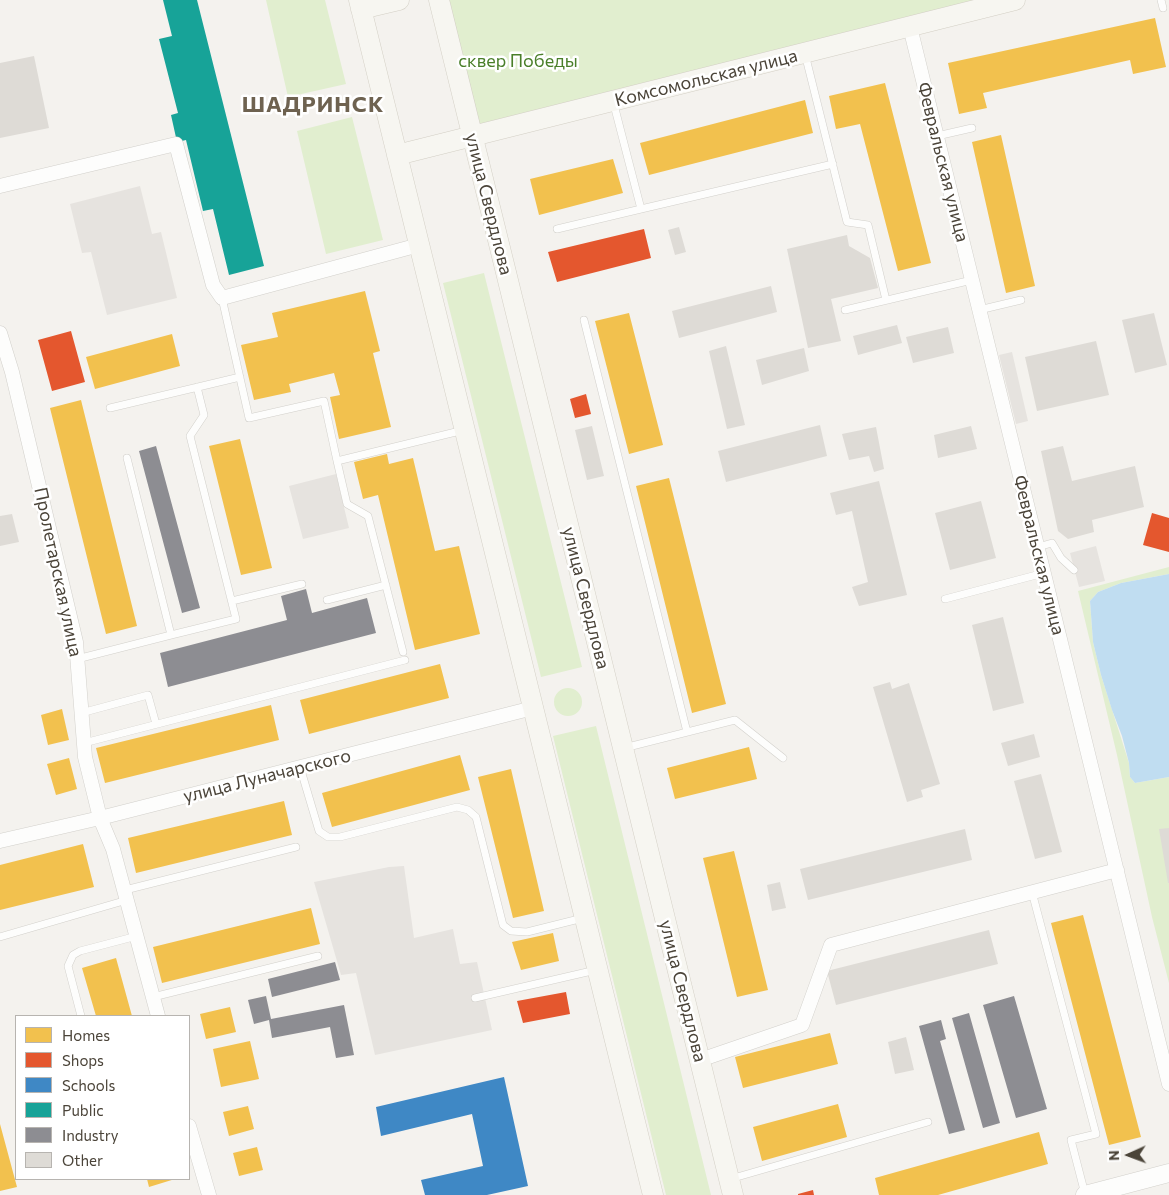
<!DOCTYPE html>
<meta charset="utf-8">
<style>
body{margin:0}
#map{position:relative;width:1169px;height:1195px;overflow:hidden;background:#f4f2ee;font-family:Commissioner,sans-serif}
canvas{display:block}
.legend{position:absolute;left:15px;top:1015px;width:175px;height:165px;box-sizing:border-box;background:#fff;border:1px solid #b7b4b0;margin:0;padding:6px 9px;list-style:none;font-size:15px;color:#4b4439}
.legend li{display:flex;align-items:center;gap:10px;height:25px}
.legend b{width:25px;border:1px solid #b7b4b0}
.north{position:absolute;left:1104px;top:1130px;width:50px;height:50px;-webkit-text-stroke:4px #fff;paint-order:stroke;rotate:268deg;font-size:14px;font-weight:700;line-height:20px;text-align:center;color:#4b4439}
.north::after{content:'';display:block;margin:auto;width:18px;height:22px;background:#4b4439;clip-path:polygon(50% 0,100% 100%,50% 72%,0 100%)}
</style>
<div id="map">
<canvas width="1169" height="1195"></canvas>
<ul class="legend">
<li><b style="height:14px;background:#f2c14e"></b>Homes</li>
<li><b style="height:14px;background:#e4572e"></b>Shops</li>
<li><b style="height:14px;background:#3f88c5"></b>Schools</li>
<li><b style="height:14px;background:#17a398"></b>Public</li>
<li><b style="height:14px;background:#8d8d92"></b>Industry</li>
<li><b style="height:14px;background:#dedbd6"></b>Other</li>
</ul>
<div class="north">N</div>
</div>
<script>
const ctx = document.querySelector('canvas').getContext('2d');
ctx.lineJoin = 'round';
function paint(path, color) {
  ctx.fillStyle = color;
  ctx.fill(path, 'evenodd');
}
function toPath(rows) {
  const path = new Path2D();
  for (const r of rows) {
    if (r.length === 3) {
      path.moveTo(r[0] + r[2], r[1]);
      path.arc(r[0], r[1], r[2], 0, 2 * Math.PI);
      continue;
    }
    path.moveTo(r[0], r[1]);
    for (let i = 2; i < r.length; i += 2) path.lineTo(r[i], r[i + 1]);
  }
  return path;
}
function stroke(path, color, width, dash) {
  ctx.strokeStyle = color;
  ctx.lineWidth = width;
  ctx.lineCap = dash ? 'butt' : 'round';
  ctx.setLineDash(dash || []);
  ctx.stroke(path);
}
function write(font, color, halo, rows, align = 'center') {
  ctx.font = font + ' Commissioner,sans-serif';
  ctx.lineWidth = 5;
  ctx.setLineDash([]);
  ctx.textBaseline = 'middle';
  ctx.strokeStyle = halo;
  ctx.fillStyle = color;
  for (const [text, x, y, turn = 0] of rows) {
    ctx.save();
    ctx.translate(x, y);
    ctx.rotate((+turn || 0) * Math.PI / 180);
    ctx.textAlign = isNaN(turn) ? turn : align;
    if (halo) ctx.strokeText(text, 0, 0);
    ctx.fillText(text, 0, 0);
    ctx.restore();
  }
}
paint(toPath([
 [266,0,325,0,346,84,288,97],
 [439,0,1015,0,473,136],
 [352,117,383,240,326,254,297,131],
 [484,273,582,667,541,677,443,283],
 [1169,567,1169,574,1121,583,1098,592,1090,601,1093,642,1101,675,1129,763,1130,777,1135,783,1169,777,1169,983,1152,917,1117,755,1078,591],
 [568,702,14],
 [596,726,711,1195,666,1195,553,736]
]), '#e1eecf');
paint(toPath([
 [140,186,152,234,161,232,177,298,107,315,91,252,82,253,70,204],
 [1012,352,1028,421,1016,424,999,355],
 [336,474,349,528,303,539,289,486],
 [1096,546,1105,581,1079,587,1070,553],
 [404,866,414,938,453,929,460,964,477,962,492,1030,375,1055,356,973,341,975,314,882,389,867]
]), '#e6e3df');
paint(toPath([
 [1169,574,1169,777,1135,783,1130,777,1129,763,1122,736,1112,710,1101,675,1093,642,1090,601,1098,592,1121,583]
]), '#c0ddf1');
paint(toPath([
 [1155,18,1166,67,1133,74,1130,60,983,93,987,108,959,114,948,63],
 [885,83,931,263,898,271,860,124,836,129,829,96],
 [805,100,813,133,649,175,640,143],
 [1001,135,1035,286,1006,293,972,142],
 [613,159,623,193,539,215,530,179],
 [365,291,380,351,373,353,391,427,339,439,330,397,340,395,334,373,289,384,291,392,254,400,241,345,278,337,272,313],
 [629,313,663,445,629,454,595,321],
 [172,334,180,366,95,389,86,357],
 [81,400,137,626,106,634,50,408],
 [240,439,272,568,241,575,209,446],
 [387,454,389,464,413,458,435,551,459,546,480,634,415,650,378,495,363,499,354,462],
 [669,478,726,704,692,713,636,486],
 [440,664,449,698,309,734,300,700],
 [271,705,279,740,105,783,96,748],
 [62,709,69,740,48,745,41,715],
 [749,747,757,779,675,799,667,768],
 [460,755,470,790,332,827,322,793],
 [69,758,77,789,56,795,47,764],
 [511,769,544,911,513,918,478,777],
 [284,801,292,835,136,873,128,838],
 [83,844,94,887,0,910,0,865],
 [734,851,768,990,737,997,703,858],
 [311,908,320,944,162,983,153,947],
 [1083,915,1141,1137,1109,1145,1051,923],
 [553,933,559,961,521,970,512,942],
 [116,958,132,1016,96,1016,82,968],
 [230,1007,236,1032,206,1039,200,1014],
 [830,1033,838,1064,743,1088,735,1057],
 [250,1041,259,1079,221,1087,213,1049],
 [838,1104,847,1137,762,1161,753,1127],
 [248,1106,254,1129,229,1136,223,1112],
 [0,1124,17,1187,0,1191],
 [1039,1132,1048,1164,938,1195,879,1195,875,1178],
 [257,1147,263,1170,239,1176,233,1153],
 [147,1179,175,1179,149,1187]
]), '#f2c14e');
paint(toPath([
 [644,229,651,258,557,282,548,252],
 [71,331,85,382,52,391,38,340],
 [586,394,591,414,575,418,570,399],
 [1152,513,1169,518,1169,552,1143,545],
 [566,992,570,1014,523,1023,517,1001],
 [813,1190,814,1195,798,1195,798,1194]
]), '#e4572e');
paint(toPath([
 [504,1077,528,1186,487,1195,425,1195,421,1180,483,1166,472,1114,381,1136,376,1107]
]), '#3f88c5');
paint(toPath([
 [163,0,197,0,264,266,229,275,213,209,203,211,186,140,177,142,171,115,178,113,159,39,172,36]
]), '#17a398');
paint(toPath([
 [156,446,200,608,182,613,139,451],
 [306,589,312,613,367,598,376,633,168,687,160,653,287,620,281,596],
 [335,962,340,980,272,997,268,979],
 [266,996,271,1019,344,1005,354,1055,336,1058,330,1027,272,1038,269,1020,254,1024,248,1000],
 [1014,996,1047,1109,1016,1118,983,1005],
 [969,1013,1000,1123,983,1128,952,1018],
 [941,1020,946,1039,940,1041,965,1130,949,1134,919,1026]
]), '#8d8d92');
paint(toPath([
 [34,56,49,128,0,138,0,63],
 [679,227,686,252,675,255,668,230],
 [847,235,849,246,870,258,878,288,831,299,841,341,808,348,787,249],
 [771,286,777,312,679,338,672,311],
 [1154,313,1167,365,1135,373,1122,320],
 [897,325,902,343,858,355,853,336],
 [948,327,954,353,913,363,906,337],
 [1096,341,1109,395,1037,411,1025,357],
 [726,346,745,425,727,429,709,351],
 [804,348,809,371,762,385,756,360],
 [820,425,827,456,726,482,718,451],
 [592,426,604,476,587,480,575,430],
 [971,426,977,449,938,458,934,435],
 [876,427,884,469,874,472,869,456,849,460,842,434],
 [1063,446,1072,481,1135,466,1144,507,1092,520,1094,532,1068,539,1058,531,1041,451],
 [879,481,907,595,859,606,852,587,868,582,852,511,836,515,830,493],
 [981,501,996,558,950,570,935,513],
 [12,514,19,542,0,546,0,516],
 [1003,617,1024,703,993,711,972,625],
 [890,682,892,689,909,683,940,784,921,790,923,797,907,802,873,687],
 [1034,734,1040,757,1008,766,1001,743],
 [1041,774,1062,852,1035,859,1014,781],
 [1169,828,1169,883,1168,883,1159,829],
 [965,829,972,860,808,900,800,869],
 [780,882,786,908,772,911,767,885],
 [989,930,998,964,836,1005,827,971],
 [906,1037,914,1070,895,1074,888,1042]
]), '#dedbd6');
const service = toPath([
 [1161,0,1163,8],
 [805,54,847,222,868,225,886,300],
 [937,136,972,128],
 [641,209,833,164],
 [557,229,641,209,613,101],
 [222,298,249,418,324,401,337,461],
 [845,310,972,280],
 [979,310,1021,300],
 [584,320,687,732],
 [110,408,240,377],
 [127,458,171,635,236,619,190,436,204,415,197,387],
 [1038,547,1052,543,1061,558,1074,570],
 [945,599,1044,573],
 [327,600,386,585],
 [232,601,302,584],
 [403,652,368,516,347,504,337,461,464,430],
 [77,659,171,635],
 [81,713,148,695,156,724],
 [84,743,405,660],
 [624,748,735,720,783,758],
 [300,767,319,831,328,837,340,837,457,807,468,810,476,817,503,925,511,931,527,932,583,918],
 [125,890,296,847],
 [1032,892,1096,1134,1071,1140,1085,1194],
 [0,937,127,900],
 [153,997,318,956],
 [475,998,596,970],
 [81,1016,68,966,73,955,80,951,137,936],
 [730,1179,928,1122]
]);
const minor = toPath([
 [910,27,1169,1084],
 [0,186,176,144,213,285,222,298,419,245],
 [0,333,12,372,76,642,85,757,100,818,113,849,158,1016],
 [0,841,100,818,533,708],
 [700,1060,802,1025,831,945,1117,870],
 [189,1126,209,1195]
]);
const tertiary = toPath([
 [1085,1195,1169,1173]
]);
const secondary = toPath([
 [359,0,653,1195],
 [439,0,733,1195],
 [361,9,399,0],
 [397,155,1015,0]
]);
stroke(service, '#d2d0cb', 8);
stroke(minor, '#d2d0cb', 15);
stroke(tertiary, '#d2d0cb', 19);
stroke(secondary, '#d3cfc5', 21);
stroke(service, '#fdfdfc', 7);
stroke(minor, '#fdfdfc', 14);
stroke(tertiary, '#fdfdfc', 18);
stroke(secondary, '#f7f6f1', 20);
write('18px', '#4a7f2a', '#fff', [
 ["сквер Победы",518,61]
]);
write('18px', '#4b4439', '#fff', [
 ["Комсомольская улица",706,78,-14],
 ["Февральская улица",943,162,76],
 ["улица Свердлова",489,204,76],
 ["Февральская улица",1039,555,76],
 ["Пролетарская улица",58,572,78],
 ["улица Свердлова",586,598,76],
 ["улица Луначарского",267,776,-14],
 ["улица Свердлова",683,991,76]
]);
ctx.letterSpacing = '1px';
write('bold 22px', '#6e6250', '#fff', [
 ["ШАДРИНСК",313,105]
]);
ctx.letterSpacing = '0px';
</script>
